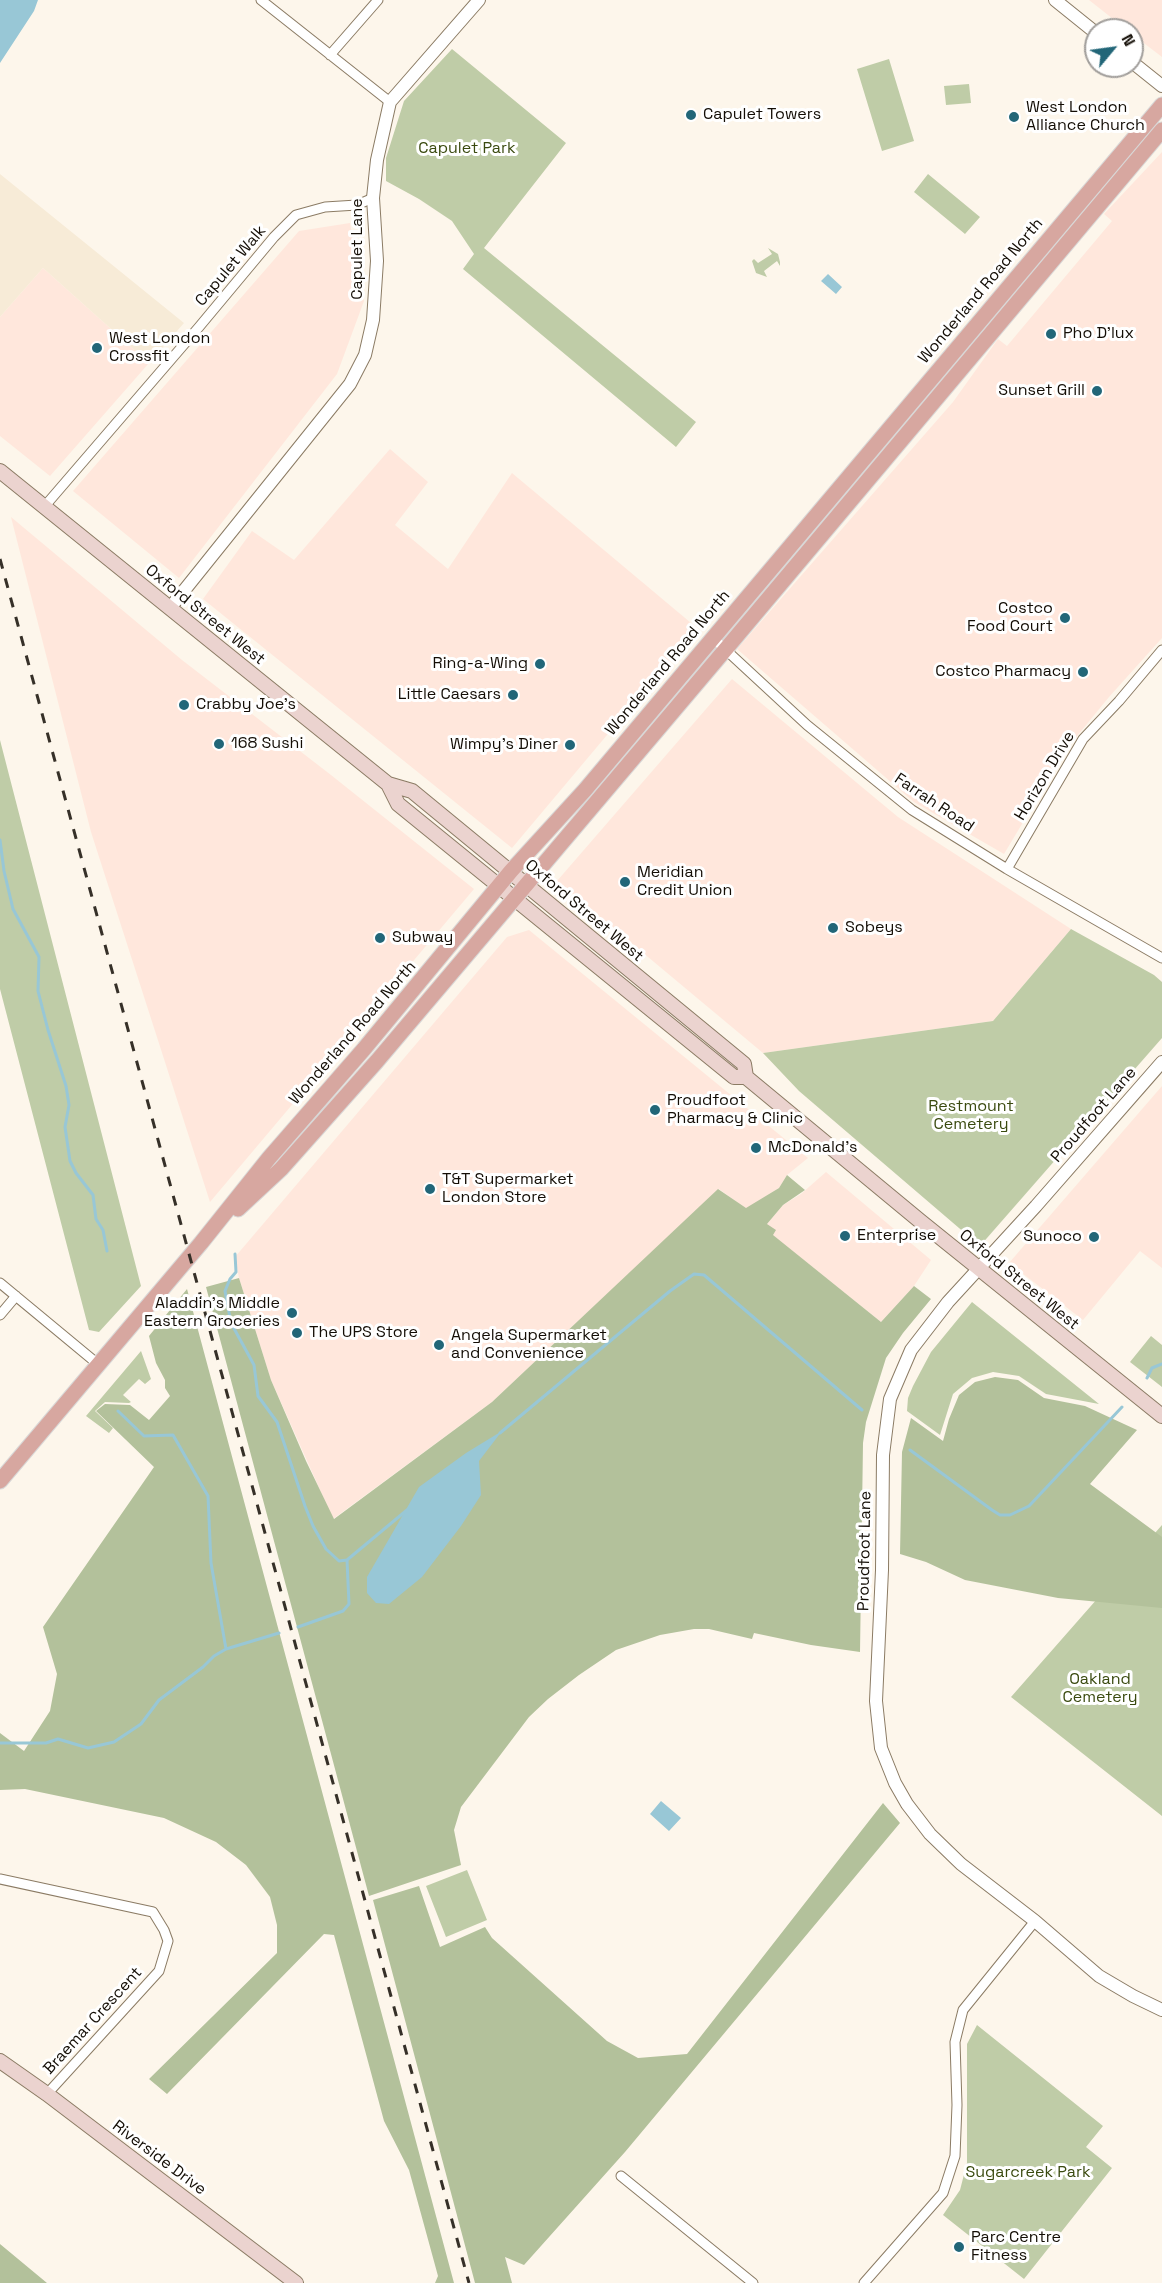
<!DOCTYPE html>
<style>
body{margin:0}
#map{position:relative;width:1162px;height:2283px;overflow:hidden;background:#fdf6eb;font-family:"Space Grotesk",sans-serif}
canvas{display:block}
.north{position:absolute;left:1084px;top:18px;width:60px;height:60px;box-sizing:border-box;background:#fff;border:2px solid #a19e9b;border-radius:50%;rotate:61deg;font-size:16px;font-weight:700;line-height:24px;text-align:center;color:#130d05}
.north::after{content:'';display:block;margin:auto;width:21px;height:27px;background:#226678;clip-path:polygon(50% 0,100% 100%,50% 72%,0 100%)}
</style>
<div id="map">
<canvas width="1162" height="2283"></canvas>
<div class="north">N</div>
</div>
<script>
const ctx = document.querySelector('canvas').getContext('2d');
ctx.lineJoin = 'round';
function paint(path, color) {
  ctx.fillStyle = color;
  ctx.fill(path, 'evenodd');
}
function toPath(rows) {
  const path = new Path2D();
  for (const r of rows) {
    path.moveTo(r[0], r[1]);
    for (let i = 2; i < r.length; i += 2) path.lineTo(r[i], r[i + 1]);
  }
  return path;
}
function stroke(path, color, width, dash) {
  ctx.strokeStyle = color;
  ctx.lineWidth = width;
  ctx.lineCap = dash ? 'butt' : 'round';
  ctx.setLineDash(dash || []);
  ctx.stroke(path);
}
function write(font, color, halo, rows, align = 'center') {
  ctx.font = font + ' "Space Grotesk",sans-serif';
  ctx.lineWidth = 6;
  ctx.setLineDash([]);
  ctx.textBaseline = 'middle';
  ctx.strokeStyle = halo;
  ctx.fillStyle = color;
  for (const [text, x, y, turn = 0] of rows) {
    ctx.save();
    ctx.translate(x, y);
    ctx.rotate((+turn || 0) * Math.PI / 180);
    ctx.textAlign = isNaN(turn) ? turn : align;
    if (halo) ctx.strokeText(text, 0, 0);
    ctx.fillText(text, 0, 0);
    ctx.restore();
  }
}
paint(toPath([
 [1089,0,1162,0,1162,57,1132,34,1132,30,1127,30],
 [1162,152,1162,638,1109,697,1068,747,1004,854,914,802,737,649,953,402,998,339,1007,346,1112,221,1104,214],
 [350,223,364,301,337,374,179,578,73,491,299,231],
 [43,268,149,363,50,476,0,436,0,317],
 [390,449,428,482,395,525,448,569,512,473,697,628,512,848,203,599,252,531,294,560],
 [11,517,182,660,331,775,474,889,210,1202,91,832],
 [732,679,898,817,1071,929,993,1021,763,1053,557,881],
 [529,930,808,1158,787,1175,779,1188,746,1209,719,1189,492,1402,333,1519,271,1380,239,1278,235,1257,507,937],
 [1162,1086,1162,1268,1140,1251,1083,1320,1009,1263],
 [826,1172,931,1260,914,1286,881,1322,772,1235,767,1224,783,1205,801,1194]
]), '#ffe7dc');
paint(toPath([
 [0,174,184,323,149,363,43,268,0,317]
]), '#f7ebd7');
paint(toPath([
 [452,49,566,143,484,248,696,422,676,447,463,269,474,254,452,221,419,199,386,181,386,158,404,101],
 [889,59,914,141,882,151,857,69],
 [969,84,971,103,946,105,944,86],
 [928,174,980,217,965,234,914,192],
 [768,248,778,254,780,262,780,266,777,261,764,271,767,277,756,273,752,261,754,259,758,263,772,254],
 [0,740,141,1286,99,1332,89,1330,0,989],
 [1071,929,1154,975,1162,982,1162,1038,980,1246,799,1091,763,1053,993,1021],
 [972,1302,1099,1404,1046,1394,1019,1376,993,1372,972,1378,953,1394,940,1435,907,1411,908,1398,913,1386,931,1352],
 [1151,1336,1162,1345,1162,1387,1130,1362],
 [141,1351,151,1379,145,1384,139,1379,123,1395,131,1402,129,1403,105,1402,95,1411,113,1428,109,1433,86,1416],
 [1162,1525,1162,1816,1011,1697],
 [467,1870,487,1920,446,1937,426,1886],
 [977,2025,1103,2126,1086,2147,1112,2168,1024,2279,943,2215,960,2190,967,2163,967,2044]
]), '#bfcca7');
paint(toPath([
 [787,1175,805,1190,783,1205,767,1224,776,1230,773,1235,881,1322,914,1286,931,1299,903,1333,886,1358,866,1422,863,1443,860,1652,811,1645,754,1633,752,1639,709,1629,694,1629,660,1635,616,1650,579,1675,548,1699,529,1717,461,1807,454,1830,461,1865,369,1896,206,1287,239,1278,271,1380,306,1461,334,1519,492,1402,718,1189,746,1208,779,1188],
 [187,1289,454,2283,435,2283,438,2276,409,2170,384,2121,334,1935,324,1934,167,2094,149,2079,277,1953,277,1925,270,1897,246,1865,216,1842,164,1818,25,1789,0,1790,0,1733,24,1751,50,1711,57,1674,43,1627,154,1467,96,1411,105,1404,130,1405,149,1420,170,1396,165,1388,165,1380,156,1363,149,1336],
 [995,1377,1018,1380,1044,1398,1085,1406,1137,1430,1090,1484,1162,1537,1162,1608,1058,1598,965,1580,926,1562,900,1554,902,1452,911,1418,943,1441,949,1419,959,1395,975,1382],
 [883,1803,900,1823,625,2152,524,2265,505,2257,512,2283,475,2283,373,1900,419,1886,440,1947,485,1927,492,1938,607,2041,638,2058,687,2054],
 [0,2244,47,2283,0,2283]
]), '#b3c19b');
paint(toPath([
 [0,0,38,0,34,11,0,63],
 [828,274,842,287,836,294,821,281],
 [502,1431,479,1461,481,1495,461,1526,422,1577,389,1604,376,1603,367,1593,367,1577,419,1487,466,1453],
 [661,1801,681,1818,669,1831,650,1814]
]), '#98c7d6');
stroke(toPath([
 [0,840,4,871,13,909,39,957,38,991,48,1030,66,1086,69,1105,65,1127,70,1161,76,1173,93,1195,96,1219,103,1230,107,1251],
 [235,1254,236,1272,230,1279,225,1291,231,1323,254,1365,258,1396,277,1422,305,1506,313,1526,326,1549,339,1561,347,1560,407,1510],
 [1147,1378,1152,1368,1162,1364],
 [118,1411,144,1436,173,1435,208,1496,211,1563,226,1649],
 [500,1433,670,1291,694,1274,704,1275,862,1410],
 [910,1450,992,1510,1000,1515,1010,1515,1029,1506,1122,1407],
 [298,1627,343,1611,349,1604,347,1560],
 [0,1743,46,1743,58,1739,88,1748,114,1742,141,1724,159,1700,203,1667,214,1656,226,1649,279,1633]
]), '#98c7d6', 3);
const minor = toPath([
 [261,0,390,102],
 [330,55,378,0],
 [44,507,199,327,274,237,296,215,325,207,357,205,373,198],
 [713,638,807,725,912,810,1007,869,1162,958],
 [1007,869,1083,739,1119,701,1162,650],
 [0,1283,99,1365],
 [0,1315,16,1296],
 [0,1879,153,1912,164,1930,168,1941,159,1971,47,2094],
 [621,2176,753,2283],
 [864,2283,943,2193,955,2156,957,2105,955,2042,963,2010,1035,1921]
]);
const tertiary = toPath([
 [1055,0,1096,33],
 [1132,62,1162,86],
 [170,608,350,384,365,355,373,320,377,261,373,198,377,160,390,102,479,0],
 [1162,1062,1036,1206,948,1302,911,1350,890,1399,883,1455,882,1570,876,1701,881,1748,895,1783,907,1804,930,1834,961,1864,1035,1921,1099,1976,1133,1996,1162,2010]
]);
const secondary = toPath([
 [0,471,388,784,412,791,744,1064,746,1077],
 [388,784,398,804,734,1077,746,1077,920,1221,1162,1416],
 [0,2061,47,2094,296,2283]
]);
const primary = toPath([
 [238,1209,281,1169,377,1061,725,650,1162,130],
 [0,1481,201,1243,269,1158,364,1049,511,871,585,790,1162,105]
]);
stroke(minor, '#8b7b64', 11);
stroke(tertiary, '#8b7b64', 14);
stroke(secondary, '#8b7b64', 16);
stroke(primary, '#d9d8d7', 17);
stroke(minor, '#fff', 9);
stroke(tertiary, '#fff', 12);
stroke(secondary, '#ebd3cf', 14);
stroke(primary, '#d7a7a0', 15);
stroke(toPath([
 [0,559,469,2283]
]), '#363028', 3, [10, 10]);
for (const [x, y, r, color] of [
 [691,115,6,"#226678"],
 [1014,117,6,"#226678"],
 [1051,334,6,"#226678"],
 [97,348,6,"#226678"],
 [1097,391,6,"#226678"],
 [1065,618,6,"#226678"],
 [540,664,6,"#226678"],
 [1083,672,6,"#226678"],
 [513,695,6,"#226678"],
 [184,705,6,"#226678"],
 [219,744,6,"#226678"],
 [570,745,6,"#226678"],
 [625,882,6,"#226678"],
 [833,928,6,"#226678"],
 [380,938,6,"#226678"],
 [655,1110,6,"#226678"],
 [756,1148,6,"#226678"],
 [430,1189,6,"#226678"],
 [845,1236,6,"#226678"],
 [1094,1237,6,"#226678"],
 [292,1313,6,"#226678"],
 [297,1333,6,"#226678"],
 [439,1345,6,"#226678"],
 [959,2247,6,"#226678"]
]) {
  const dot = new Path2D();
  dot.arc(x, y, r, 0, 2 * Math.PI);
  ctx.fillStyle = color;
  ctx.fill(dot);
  stroke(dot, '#fff', 2);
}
write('16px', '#130d05', '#fff', [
 ["West London",1026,108],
 ["Alliance Church",1026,126],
 ["Capulet Towers",703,115],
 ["Pho D'lux",1063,334],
 ["West London",109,339],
 ["Crossfit",109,357],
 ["Sunset Grill",1085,391,"right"],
 ["Costco",1053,609,"right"],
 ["Food Court",1053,627,"right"],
 ["Ring-a-Wing",528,664,"right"],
 ["Costco Pharmacy",1071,672,"right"],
 ["Little Caesars",501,695,"right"],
 ["Crabby Joe's",196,705],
 ["168 Sushi",231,744],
 ["Wimpy's Diner",558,745,"right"],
 ["Meridian",637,873],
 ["Credit Union",637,891],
 ["Sobeys",845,928],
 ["Subway",392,938],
 ["Proudfoot",667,1101],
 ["Pharmacy & Clinic",667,1119],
 ["McDonald's",768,1148],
 ["T&T Supermarket",442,1180],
 ["London Store",442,1198],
 ["Enterprise",857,1236],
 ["Sunoco",1082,1237,"right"],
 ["Aladdin's Middle",280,1304,"right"],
 ["Eastern Groceries",280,1322,"right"],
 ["The UPS Store",309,1333],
 ["Angela Supermarket",451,1336],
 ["and Convenience",451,1354],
 ["Parc Centre",971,2238],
 ["Fitness",971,2256]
], 'left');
write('16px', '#3a4a0f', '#fff', [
 ["Capulet Park",467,149],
 ["Restmount",971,1107],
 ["Cemetery",971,1125],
 ["Oakland",1100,1680],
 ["Cemetery",1100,1698],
 ["Sugarcreek Park",1028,2173]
]);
write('16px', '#130d05', '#fff', [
 ["Capulet Lane",358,249,-90],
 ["Capulet Walk",231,266,-50],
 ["Wonderland Road North",981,291,-50],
 ["Oxford Street West",205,615,39],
 ["Wonderland Road North",668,663,-50],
 ["Horizon Drive",1045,776,-59],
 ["Farrah Road",934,803,34],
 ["Oxford Street West",584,911,40],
 ["Wonderland Road North",353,1033,-49],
 ["Proudfoot Lane",1094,1115,-49],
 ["Oxford Street West",1019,1280,39],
 ["Proudfoot Lane",865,1551,-89],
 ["Braemar Crescent",93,2021,-48],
 ["Riverside Drive",159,2158,37]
]);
</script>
